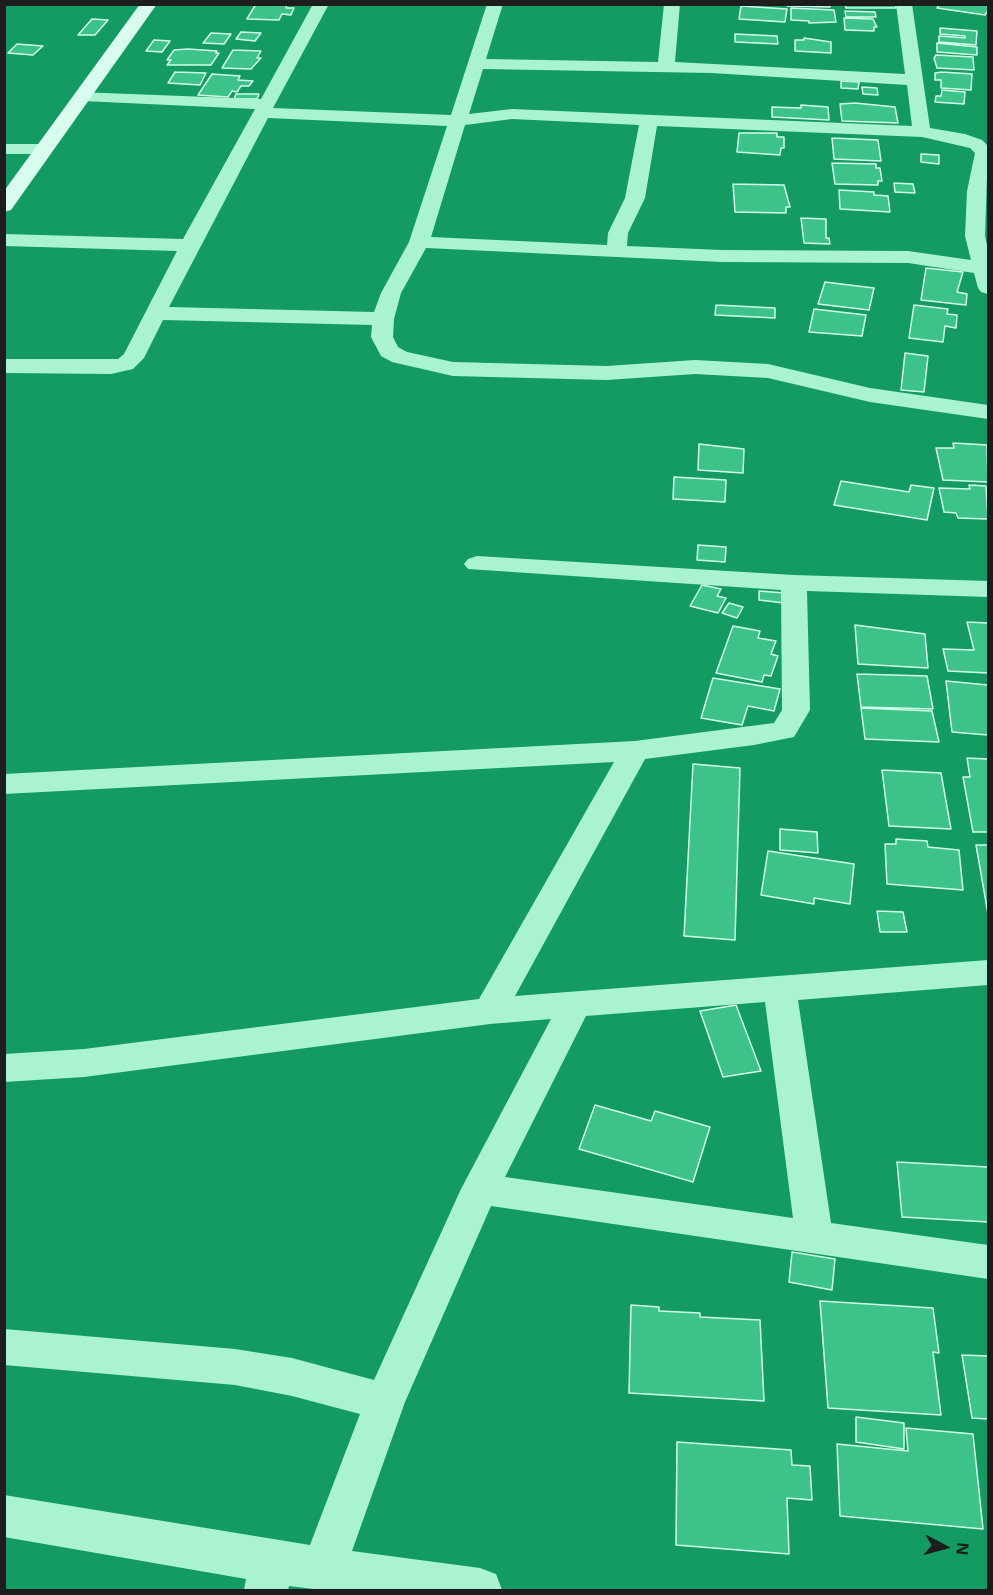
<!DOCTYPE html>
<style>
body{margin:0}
#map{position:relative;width:993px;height:1595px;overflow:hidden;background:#149b63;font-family:"Open Sans",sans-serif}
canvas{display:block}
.frame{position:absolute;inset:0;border:6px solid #1d1d1d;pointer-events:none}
.north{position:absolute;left:915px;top:1517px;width:60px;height:60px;-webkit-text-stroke:4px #149b63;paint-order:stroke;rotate:96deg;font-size:16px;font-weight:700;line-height:24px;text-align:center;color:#1d1d1d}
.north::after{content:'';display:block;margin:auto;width:21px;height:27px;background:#1d1d1d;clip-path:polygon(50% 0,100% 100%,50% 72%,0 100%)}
</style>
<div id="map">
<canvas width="993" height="1595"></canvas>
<div class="frame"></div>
<div class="north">N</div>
</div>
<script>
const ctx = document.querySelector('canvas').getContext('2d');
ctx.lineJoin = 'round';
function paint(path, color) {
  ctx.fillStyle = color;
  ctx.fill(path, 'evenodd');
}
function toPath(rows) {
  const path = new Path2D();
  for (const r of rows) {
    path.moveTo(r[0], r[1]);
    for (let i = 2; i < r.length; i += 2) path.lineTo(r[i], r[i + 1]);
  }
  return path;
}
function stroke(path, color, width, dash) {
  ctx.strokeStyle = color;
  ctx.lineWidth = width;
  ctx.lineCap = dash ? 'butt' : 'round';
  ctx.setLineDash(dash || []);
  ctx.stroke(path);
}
const building = toPath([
 [256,4,287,4,286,8,294,8,291,15,282,14,279,20,247,19,256,4],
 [786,4,830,4,830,7,787,6,786,4],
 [845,4,895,4,896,8,846,8,845,4],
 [940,4,987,4,988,10,985,15,937,8,940,4],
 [741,6,787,9,785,22,739,19,741,6],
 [791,8,834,10,836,22,809,23,809,21,791,20,791,8],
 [845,11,875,12,876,17,846,17,845,11],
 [844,18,873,19,877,27,874,27,874,31,845,30,844,18],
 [92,19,108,20,95,35,78,35,92,19],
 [940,28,977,31,976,45,939,42,939,36,965,38,965,36,940,34,940,28],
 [241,32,261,33,255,41,236,39,241,32],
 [211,33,231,34,224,44,203,43,211,33],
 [735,34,777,36,778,44,735,42,735,34],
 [804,38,831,42,831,53,795,51,795,40,804,40,804,38],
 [154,40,170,41,162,52,146,51,154,40],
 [937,43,977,47,977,55,937,52,937,43],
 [17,44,43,46,33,55,8,53,17,44],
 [188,49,217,51,216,53,219,53,211,65,167,65,171,60,167,60,174,50,188,49],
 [233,50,261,51,257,58,261,58,251,69,222,68,233,50],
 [936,55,973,57,974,70,937,68,934,58,936,55],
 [175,72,206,73,200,85,168,83,175,72],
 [942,72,972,74,971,90,941,88,941,80,935,80,935,73,942,72],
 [212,74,240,76,238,80,253,81,249,86,241,86,237,92,232,91,228,97,198,95,212,74],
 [841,81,859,82,858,89,841,88,841,81],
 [862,87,877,88,878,95,863,94,862,87],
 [942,90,965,92,964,104,935,102,936,96,941,96,942,90],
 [236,94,259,94,257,99,234,99,236,94],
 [855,103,895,107,898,123,842,121,840,104,855,103],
 [801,105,828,107,829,120,772,117,772,107,801,108,801,105],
 [739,133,777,133,777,137,784,137,784,148,781,148,780,155,737,152,739,133],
 [832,138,878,140,881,161,834,159,832,138],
 [921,154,939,155,939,164,921,162,921,154],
 [832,163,876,164,876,168,880,168,882,181,878,181,878,185,835,184,832,163],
 [894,183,913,184,915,193,895,192,894,183],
 [733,184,784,185,790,207,786,207,786,213,735,212,733,184],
 [839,190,874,192,874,195,888,196,890,212,840,209,839,190],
 [801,218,826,219,826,238,829,238,830,244,804,243,801,218],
 [926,268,963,272,957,292,967,294,966,305,921,300,926,268],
 [825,282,874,288,869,310,818,304,825,282],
 [716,305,775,308,775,318,715,315,716,305],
 [914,305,948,309,947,314,957,315,956,328,945,326,943,342,909,338,914,305],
 [814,309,866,315,862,336,809,332,814,309],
 [905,353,928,356,924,392,901,390,905,353],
 [953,443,987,445,988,482,943,480,936,448,954,448,953,443],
 [699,444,744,449,743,473,698,470,699,444],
 [674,477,726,480,725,502,673,499,674,477],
 [841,481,909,492,911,485,934,488,927,520,834,505,841,481],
 [969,485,986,486,988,519,958,518,956,513,944,512,939,488,970,489,969,485],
 [698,545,726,547,725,562,697,560,698,545],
 [702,585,721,589,717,596,726,598,718,613,690,606,702,585],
 [759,591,785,593,784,603,759,600,759,591],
 [729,603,743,607,737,618,722,613,729,603],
 [967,622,988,623,988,673,948,671,943,649,974,650,967,622],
 [855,625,925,634,928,668,858,664,855,625],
 [733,626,760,631,758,638,776,641,771,654,778,656,771,676,764,675,762,682,716,673,733,626],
 [857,674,927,676,933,709,861,707,857,674],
 [713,678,780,689,774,711,748,706,742,725,701,718,713,678],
 [946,681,988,685,988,735,952,732,946,681],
 [861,708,932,711,939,742,865,739,861,708],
 [967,758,988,759,988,832,973,832,963,777,970,777,967,758],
 [693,764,740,768,735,940,684,936,693,764],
 [882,770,941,773,951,829,889,826,882,770],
 [780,829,817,832,818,853,780,850,780,829],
 [896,839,927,841,928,847,959,850,963,890,887,884,885,844,896,844,896,839],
 [976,845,988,845,988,914,976,845],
 [768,851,854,864,850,904,814,898,814,904,761,895,768,851],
 [877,911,903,912,907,932,880,932,877,911],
 [736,1005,761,1071,723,1077,700,1011,736,1005],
 [595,1105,651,1121,655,1111,710,1127,693,1182,579,1149,595,1105],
 [897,1162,988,1167,988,1222,902,1217,897,1162],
 [792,1252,835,1259,832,1290,789,1282,792,1252],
 [820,1301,933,1308,939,1353,933,1352,941,1415,828,1408,820,1301],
 [631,1305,659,1307,659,1311,700,1313,700,1317,760,1320,764,1401,629,1393,631,1305],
 [962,1355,988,1356,988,1419,972,1418,962,1355],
 [856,1417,904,1423,904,1449,856,1442,856,1417],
 [906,1428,973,1434,983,1529,840,1516,837,1444,908,1451,906,1428],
 [677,1442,791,1450,792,1465,810,1466,812,1500,787,1498,789,1554,676,1545,677,1442]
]);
paint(building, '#3dc28a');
stroke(building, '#d1fdea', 1.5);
paint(toPath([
 [313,4,329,4,273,108,451,115,487,4,503,4,486,59,658,62,664,4,680,4,675,62,905,74,896,4,912,4,930,128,965,134,982,140,988,146,985,236,988,250,988,294,981,292,978,288,974,273,908,263,722,262,426,248,401,293,394,319,393,337,398,347,407,352,453,362,607,366,695,360,768,364,870,388,988,405,988,419,870,402,768,378,695,374,607,380,453,376,392,362,381,356,371,337,372,325,163,320,144,358,133,369,111,374,4,373,4,359,118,359,124,354,177,251,4,246,4,234,183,239,255,109,83,101,77,100,74,96,77,92,261,99,313,4],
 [483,69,711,73,907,85,912,126,512,109,469,114,483,69],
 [268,118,447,126,409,242,381,293,374,312,169,307,268,118],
 [512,119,639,125,625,198,608,233,607,245,431,237,465,125,512,119],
 [657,126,922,137,970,148,975,153,967,191,965,236,971,260,908,251,722,250,627,246,628,233,645,198,657,126],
 [4,144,45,144,54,149,45,154,4,154,4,144],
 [477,556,794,575,988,581,988,597,807,591,810,710,794,737,754,745,645,759,515,996,988,960,988,985,798,1000,831,1223,988,1245,988,1279,491,1206,405,1402,352,1551,480,1568,496,1574,502,1590,321,1590,289,1586,288,1590,244,1590,246,1579,4,1537,4,1495,310,1545,360,1414,292,1396,235,1385,4,1365,4,1329,235,1349,292,1358,374,1380,461,1189,551,1019,490,1024,84,1077,4,1082,4,1054,84,1049,479,999,614,762,4,794,4,774,635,741,774,723,782,710,781,590,468,569,464,564,468,559,477,556],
 [765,1002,793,1218,505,1177,586,1016,765,1002]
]), '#a9f3d3');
paint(toPath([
 [140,4,157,4,11,210,4,212,4,191,140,4]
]), '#d8fdee');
</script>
